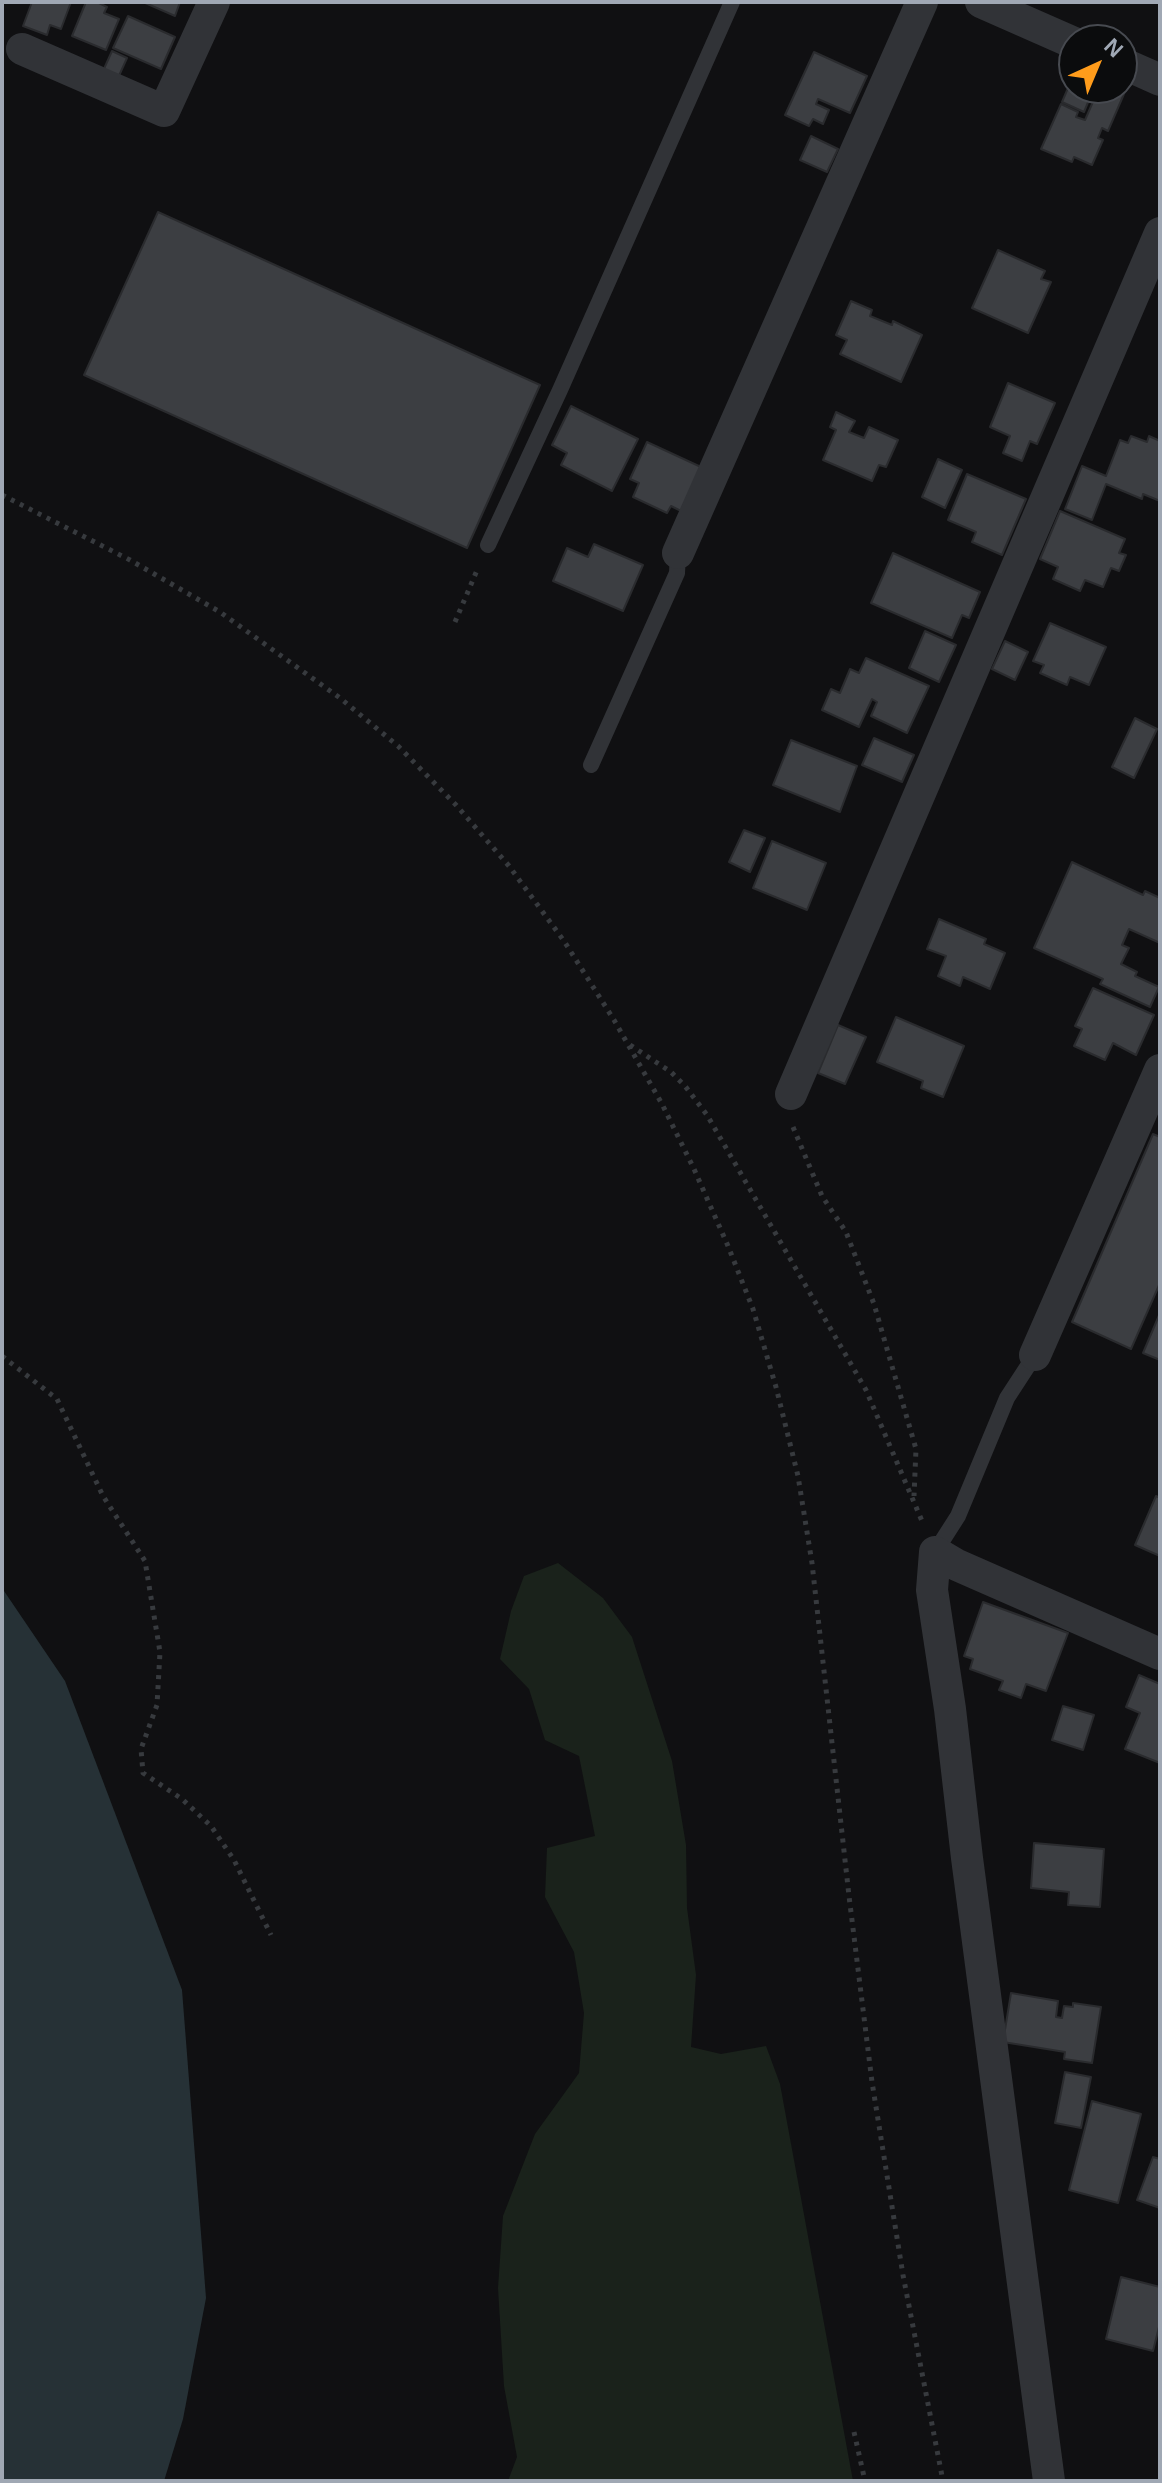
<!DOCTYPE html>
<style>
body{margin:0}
#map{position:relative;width:1162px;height:2483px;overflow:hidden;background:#101012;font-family:Helvetica,sans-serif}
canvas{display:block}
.frame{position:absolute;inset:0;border:4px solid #a0a8b4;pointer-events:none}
.north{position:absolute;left:1058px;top:24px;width:80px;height:80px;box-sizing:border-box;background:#0b0c0d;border:2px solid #474a50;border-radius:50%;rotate:44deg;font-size:22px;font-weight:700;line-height:32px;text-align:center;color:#a0a8b4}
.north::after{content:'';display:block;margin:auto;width:28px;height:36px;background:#ff9c1b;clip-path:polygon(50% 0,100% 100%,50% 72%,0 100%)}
</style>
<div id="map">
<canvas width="1162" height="2483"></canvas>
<div class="frame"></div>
<div class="north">N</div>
</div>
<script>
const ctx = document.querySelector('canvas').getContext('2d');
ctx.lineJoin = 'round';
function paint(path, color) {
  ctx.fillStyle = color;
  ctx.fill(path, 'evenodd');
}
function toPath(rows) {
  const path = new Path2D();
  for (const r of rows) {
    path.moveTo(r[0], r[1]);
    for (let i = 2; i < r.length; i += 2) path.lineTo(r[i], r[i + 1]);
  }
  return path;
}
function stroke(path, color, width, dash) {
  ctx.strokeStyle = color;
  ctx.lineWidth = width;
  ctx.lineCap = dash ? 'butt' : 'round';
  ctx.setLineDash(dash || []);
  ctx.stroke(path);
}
paint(toPath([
 [558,1563,603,1598,632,1637,672,1761,686,1845,687,1908,696,1975,691,2047,721,2054,766,2046,780,2084,853,2481,508,2481,517,2457,504,2386,498,2288,503,2216,535,2134,579,2073,584,2013,574,1952,545,1897,547,1848,595,1836,579,1756,545,1740,529,1689,500,1659,511,1611,524,1576]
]), '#1a221b');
paint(toPath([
 [2,1588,65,1681,182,1990,206,2298,183,2419,164,2481,2,2481]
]), '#263136');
const building = toPath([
 [32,2,71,2,61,29,50,25,47,35,23,26,32,2],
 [86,2,97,2,107,7,104,13,119,19,106,50,72,36,86,2],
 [143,2,180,2,175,16,143,2],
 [128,16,175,37,161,69,113,48,128,16],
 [112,51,127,58,118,78,103,71,112,51],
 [814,52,867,76,850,113,818,99,816,104,829,110,823,124,813,119,809,126,785,115,814,52],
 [1074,74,1074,88,1094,88,1084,112,1062,102,1074,74],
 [1122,84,1127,87,1108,131,1102,128,1098,138,1103,140,1092,165,1074,157,1072,162,1041,149,1061,104,1078,112,1076,117,1085,120,1099,88,1122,88,1122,84],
 [811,136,838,149,827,172,800,160,811,136],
 [158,212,540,385,467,548,84,375,158,212],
 [998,250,1045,271,1041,279,1051,282,1028,333,972,308,998,250],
 [851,301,872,310,870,316,892,325,893,321,922,335,901,382,840,354,847,340,836,335,851,301],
 [1008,383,1055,403,1037,444,1030,441,1022,461,1003,453,1010,436,990,427,1008,383],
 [571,406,638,439,612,491,561,465,567,453,552,445,571,406],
 [836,412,855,421,849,432,864,438,869,427,898,440,886,467,879,465,872,481,823,460,836,430,830,427,836,412],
 [1131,436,1147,442,1149,436,1160,441,1160,501,1143,494,1142,499,1106,484,1092,520,1065,509,1082,466,1106,476,1120,440,1128,443,1131,436],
 [647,442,701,467,681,511,671,506,667,513,633,497,639,483,630,479,647,442],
 [938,459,962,470,945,508,922,497,938,459],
 [967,474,1026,499,1002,555,972,542,976,532,948,520,967,474],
 [1060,511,1125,539,1119,553,1126,555,1119,571,1111,568,1103,587,1085,580,1080,591,1053,579,1058,567,1040,559,1060,511],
 [594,544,643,565,623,611,553,581,567,548,588,557,594,544],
 [893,553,980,592,969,618,962,615,952,638,871,603,893,553],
 [1050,623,1106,647,1089,685,1070,677,1067,685,1040,673,1044,665,1033,661,1050,623],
 [925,631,956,645,939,682,909,668,925,631],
 [1005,641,1028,652,1015,680,992,669,1005,641],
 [866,658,929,686,907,733,871,716,877,702,872,699,859,727,822,710,831,689,840,693,850,669,859,673,866,658],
 [1135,718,1157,729,1134,778,1112,767,1135,718],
 [874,738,914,755,902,782,862,765,874,738],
 [791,740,857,766,840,812,773,785,791,740],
 [744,830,765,838,750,872,729,862,744,830],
 [772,841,826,863,807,910,753,888,772,841],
 [1072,862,1143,895,1145,891,1160,898,1160,943,1129,929,1122,945,1129,948,1121,964,1137,972,1135,976,1159,987,1150,1007,1100,984,1103,979,1034,948,1072,862],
 [939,919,986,939,984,944,1005,953,990,989,963,977,960,986,938,976,946,956,927,949,939,919],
 [1093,988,1154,1015,1136,1055,1113,1043,1105,1060,1074,1046,1082,1029,1075,1026,1093,988],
 [896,1017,964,1046,943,1097,921,1088,923,1081,877,1062,896,1017],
 [838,1025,866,1037,845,1084,818,1073,838,1025],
 [1153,1134,1160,1137,1160,1283,1131,1349,1072,1322,1153,1134],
 [1160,1313,1160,1360,1143,1353,1160,1313],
 [1156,1496,1160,1498,1160,1556,1135,1545,1156,1496],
 [983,1602,1068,1633,1046,1691,1026,1684,1021,1698,999,1690,1003,1681,970,1669,973,1659,964,1656,983,1602],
 [1139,1675,1160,1684,1160,1763,1125,1749,1140,1713,1126,1707,1139,1675],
 [1063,1706,1094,1715,1083,1750,1052,1740,1063,1706],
 [1034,1843,1104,1849,1100,1907,1068,1905,1069,1892,1031,1888,1034,1843],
 [1011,1993,1058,2001,1056,2017,1062,2018,1064,2006,1073,2007,1073,2003,1101,2007,1092,2063,1064,2059,1065,2052,1003,2042,1011,1993],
 [1065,2072,1091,2077,1081,2128,1055,2123,1065,2072],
 [1092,2101,1141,2114,1118,2203,1069,2190,1092,2101],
 [1153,2157,1160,2159,1160,2208,1137,2200,1153,2157],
 [1121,2277,1160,2287,1160,2323,1153,2351,1106,2339,1121,2277]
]);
paint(building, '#3c3e42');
stroke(building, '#2a2b2e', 2);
stroke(toPath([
 [2,495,130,560,220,612,340,698,398,746,456,805,509,866,564,941,614,1020,662,1104,694,1169,728,1246,753,1309,776,1387,798,1476,812,1563,849,1896,872,2082,903,2275,943,2481],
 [455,622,478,568],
 [630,1045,671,1072,685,1086,707,1115,866,1390,922,1521],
 [793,1127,822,1196,846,1232,874,1304,916,1449,914,1496],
 [2,1356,57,1399,103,1496,145,1561,160,1652,157,1705,141,1749,143,1773,182,1799,211,1826,234,1860,271,1935],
 [854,2432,865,2481]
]), '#373a3e', 5, [4, 6]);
stroke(toPath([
 [488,545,560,390,732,2],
 [591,765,677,573,678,553],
 [935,1552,958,1516,1007,1398,1035,1355]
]), '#313337', 16);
stroke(toPath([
 [981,2,1074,43],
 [22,49,164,111,214,2],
 [1122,63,1160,80],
 [678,553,922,2],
 [791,1094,1160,233],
 [1035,1355,1160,1070],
 [1049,2481,967,1858,950,1709,932,1590,935,1552,957,1565,1160,1654]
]), '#313337', 32);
</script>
